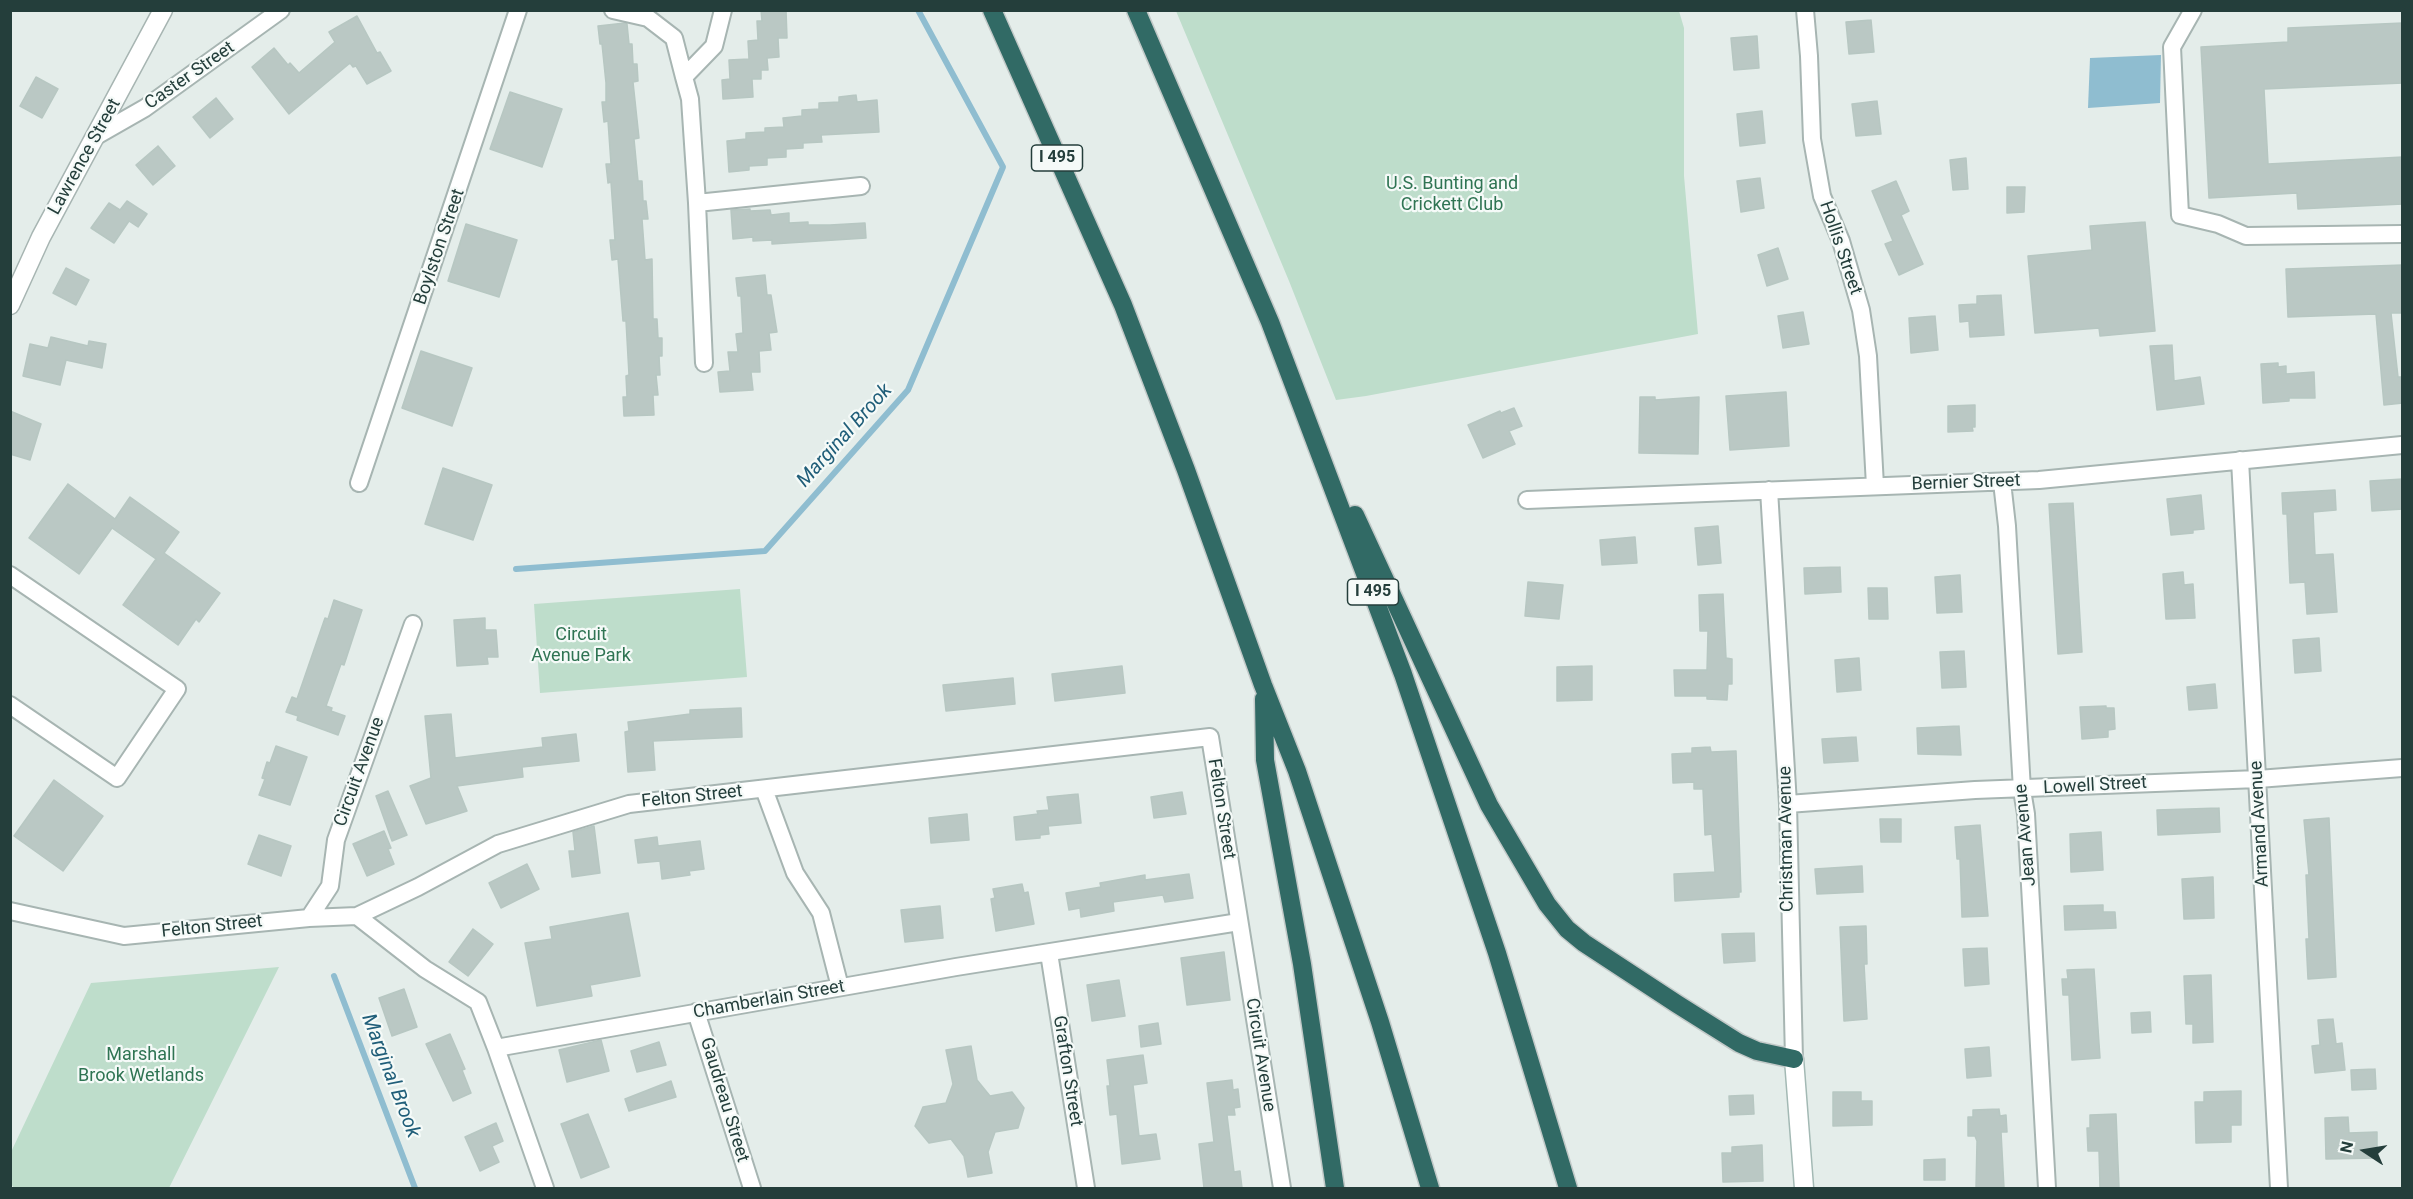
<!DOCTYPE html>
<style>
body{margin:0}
#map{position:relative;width:2413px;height:1199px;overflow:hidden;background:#e4edea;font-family:Roboto,sans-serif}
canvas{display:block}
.frame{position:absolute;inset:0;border:12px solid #243e3b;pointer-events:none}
.north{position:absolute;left:2335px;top:1121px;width:60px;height:60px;-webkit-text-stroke:4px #f5faf8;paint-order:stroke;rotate:282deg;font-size:16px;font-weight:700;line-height:24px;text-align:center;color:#243e3b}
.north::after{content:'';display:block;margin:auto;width:21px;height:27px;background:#243e3b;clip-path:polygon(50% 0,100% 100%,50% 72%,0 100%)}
</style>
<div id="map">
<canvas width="2413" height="1199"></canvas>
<div class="frame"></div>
<div class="north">N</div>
</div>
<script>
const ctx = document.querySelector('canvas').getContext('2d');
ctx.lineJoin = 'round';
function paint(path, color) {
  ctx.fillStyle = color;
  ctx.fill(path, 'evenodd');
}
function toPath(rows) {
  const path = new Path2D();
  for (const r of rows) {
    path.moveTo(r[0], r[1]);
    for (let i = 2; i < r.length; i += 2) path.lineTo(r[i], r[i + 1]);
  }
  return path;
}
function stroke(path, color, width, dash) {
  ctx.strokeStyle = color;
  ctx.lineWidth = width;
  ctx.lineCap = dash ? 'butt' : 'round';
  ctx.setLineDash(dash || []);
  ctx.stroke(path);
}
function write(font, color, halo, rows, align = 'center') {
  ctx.font = font + ' Roboto,sans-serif';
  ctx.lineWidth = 4.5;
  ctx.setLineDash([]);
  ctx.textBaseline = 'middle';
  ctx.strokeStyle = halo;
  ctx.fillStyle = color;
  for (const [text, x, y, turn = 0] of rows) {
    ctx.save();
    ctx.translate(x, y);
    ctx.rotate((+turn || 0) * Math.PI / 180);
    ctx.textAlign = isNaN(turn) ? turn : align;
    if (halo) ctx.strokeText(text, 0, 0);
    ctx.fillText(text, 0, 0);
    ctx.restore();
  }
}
paint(toPath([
 [1176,11,1679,11,1684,28,1684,176,1698,334,1366,396,1336,400,1289,281],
 [740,589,747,677,540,693,534,604],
 [279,967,169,1188,14,1188,11,1184,11,1152,91,983]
]), '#beddcb');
paint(toPath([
 [2161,55,2160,103,2088,108,2090,58]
]), '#8fbdd0');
stroke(toPath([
 [516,569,765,551,908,390,1003,167,918,10],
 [334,976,415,1188]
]), '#8fbdd0', 6);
const building = toPath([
 [761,10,786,10,787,38,778,38,779,57,767,58,768,70,761,70,761,79,752,79,753,97,723,99,722,80,730,79,729,60,749,59,748,41,758,40,757,21,762,21,761,10],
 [357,16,377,53,380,52,391,71,367,84,356,66,353,67,350,63,289,114,252,67,274,48,288,65,290,63,299,73,335,42,329,32,357,16],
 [1871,20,1874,52,1849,54,1846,22,1871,20],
 [625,23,627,24,629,44,632,44,633,64,637,64,638,81,633,82,639,138,634,139,638,181,642,181,643,201,646,201,648,219,642,219,645,260,652,259,653,319,657,319,658,338,662,338,662,356,659,356,660,375,656,375,658,395,653,395,654,415,624,416,623,397,627,397,626,376,629,375,626,321,623,321,618,259,612,260,610,240,615,240,611,182,608,183,606,164,611,164,608,121,604,122,602,102,606,102,606,83,602,44,600,44,598,26,625,23],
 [2403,23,2403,83,2264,89,2268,164,2403,157,2403,204,2298,209,2297,193,2209,198,2201,47,2288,42,2288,28,2403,23],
 [1757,36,1759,68,1734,70,1731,38,1757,36],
 [36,77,58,89,42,118,20,106,36,77],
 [510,92,562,109,542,167,490,149,510,92],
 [856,95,857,102,877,100,879,132,821,135,822,142,803,143,803,148,786,149,786,157,767,158,767,165,749,166,749,170,729,172,727,141,746,139,746,133,765,132,765,128,784,127,783,118,802,116,802,110,819,109,819,103,839,102,839,97,856,95],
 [216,98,233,119,210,138,193,117,216,98],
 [1877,101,1881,134,1856,136,1852,104,1877,101],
 [1762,111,1765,143,1740,146,1737,114,1762,111],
 [158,146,175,166,153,185,136,165,158,146],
 [1966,158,1968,189,1953,190,1950,160,1966,158],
 [1760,178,1764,208,1741,212,1737,181,1760,178],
 [1896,181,1909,211,1901,215,1923,264,1899,275,1885,244,1893,241,1872,191,1896,181],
 [2007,187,2025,187,2024,212,2007,213,2007,187],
 [127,201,147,214,138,227,129,221,114,243,91,228,109,203,120,210,127,201],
 [750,209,750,211,770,210,771,215,789,213,789,223,808,222,808,225,830,225,865,223,866,238,772,244,772,240,753,241,753,237,733,239,731,210,750,209],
 [2145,222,2155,331,2100,336,2099,328,2035,333,2028,256,2092,250,2090,226,2145,222],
 [466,224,517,240,499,297,448,281,466,224],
 [1778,248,1788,279,1767,286,1758,255,1778,248],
 [2403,265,2403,313,2391,313,2398,377,2403,377,2403,403,2384,405,2376,314,2288,317,2286,269,2403,265],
 [66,268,89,280,76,305,53,293,66,268],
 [765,275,767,295,771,295,777,332,769,333,771,350,759,351,760,372,751,372,753,390,720,392,718,372,730,371,728,352,738,352,736,334,743,333,741,296,738,296,736,278,765,275],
 [2001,295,2004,335,1970,337,1969,321,1960,322,1959,305,1977,304,1977,296,2001,295],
 [1803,312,1809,344,1783,348,1778,316,1803,312],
 [1935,316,1938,350,1911,353,1909,318,1935,316],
 [51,337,88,346,89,341,106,344,102,368,66,360,60,385,23,376,30,344,48,348,51,337],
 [2172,345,2174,381,2200,377,2204,404,2157,410,2150,346,2172,345],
 [421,351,472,368,452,426,402,408,421,351],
 [2278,363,2278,367,2286,366,2286,374,2314,372,2315,398,2289,398,2289,401,2263,403,2261,364,2278,363],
 [1786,392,1789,446,1730,450,1726,396,1786,392],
 [1640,397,1655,397,1655,400,1699,397,1698,454,1639,453,1640,397],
 [1975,405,1975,427,1972,427,1973,431,1948,432,1948,406,1975,405],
 [1514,408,1522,426,1509,431,1515,444,1483,458,1468,425,1500,411,1501,413,1514,408],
 [10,411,41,424,30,460,10,454,10,411],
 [443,468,492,485,473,540,425,524,443,468],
 [2403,479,2403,509,2372,511,2370,481,2403,479],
 [68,484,115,519,130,497,179,532,164,553,220,593,199,622,196,619,178,645,123,605,156,559,112,528,79,574,29,538,68,484],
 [2335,490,2336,510,2313,512,2315,555,2333,554,2337,612,2307,614,2305,582,2290,583,2287,514,2283,514,2282,493,2335,490],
 [2201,495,2204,529,2193,530,2193,533,2171,535,2167,499,2201,495],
 [2073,503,2082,652,2058,654,2049,504,2073,503],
 [1718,526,1721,563,1698,565,1695,528,1718,526],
 [1635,537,1637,563,1602,565,1600,540,1635,537],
 [1840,567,1841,592,1805,594,1804,568,1840,567],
 [2183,572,2184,585,2193,584,2195,618,2166,619,2163,574,2183,572],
 [1960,575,1962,612,1937,613,1935,577,1960,575],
 [1528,582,1563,585,1559,619,1525,616,1528,582],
 [1868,588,1887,588,1888,619,1869,619,1868,588],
 [1723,594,1726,658,1732,659,1732,684,1728,684,1727,700,1707,699,1707,696,1675,696,1674,670,1707,670,1708,631,1700,631,1699,595,1723,594],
 [334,600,362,610,344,665,341,664,326,706,332,708,331,711,345,716,338,735,297,720,298,716,286,712,292,697,297,699,325,618,328,619,334,600],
 [485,618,485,630,496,630,498,657,487,657,488,664,457,666,454,620,485,618],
 [2319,638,2321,671,2295,673,2293,640,2319,638],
 [1964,651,1966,687,1942,688,1940,652,1964,651],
 [1859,658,1861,690,1837,692,1835,660,1859,658],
 [1122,666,1125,693,1055,701,1052,674,1122,666],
 [1592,666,1592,700,1557,701,1557,667,1592,666],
 [1013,678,1015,704,946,711,943,685,1013,678],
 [2215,684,2217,708,2189,710,2187,687,2215,684],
 [2106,706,2106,708,2114,708,2115,729,2108,730,2108,737,2082,739,2080,707,2106,706],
 [741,708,742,737,653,741,655,770,628,772,625,732,629,731,628,722,690,714,690,710,741,708],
 [451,714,455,758,543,747,542,738,576,734,579,761,522,767,523,777,457,786,467,811,426,824,410,786,431,778,425,716,451,714],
 [1959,726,1961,755,1918,754,1917,728,1959,726],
 [1856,737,1858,761,1824,763,1822,739,1856,737],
 [276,746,307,757,290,805,259,795,265,779,262,778,267,762,270,763,276,746],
 [1710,747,1711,752,1736,751,1741,892,1739,892,1739,897,1675,901,1674,874,1715,872,1712,834,1705,835,1703,789,1694,789,1694,782,1673,783,1672,754,1692,753,1692,748,1710,747],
 [54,780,103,816,63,871,14,836,54,780],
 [388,791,407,835,392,841,376,796,388,791],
 [1182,792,1186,814,1154,818,1151,797,1182,792],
 [1078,794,1081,823,1048,826,1049,834,1040,835,1040,838,1016,840,1014,817,1038,814,1037,811,1049,810,1047,797,1078,794],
 [2219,808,2220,832,2158,835,2157,810,2219,808],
 [967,814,969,840,931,843,929,818,967,814],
 [2329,818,2336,977,2308,979,2306,939,2309,939,2306,875,2309,875,2304,820,2329,818],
 [1880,819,1901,819,1901,842,1881,842,1880,819],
 [1980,825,1988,916,1962,917,1960,859,1957,859,1955,827,1980,825],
 [594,826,600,873,572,877,569,851,575,851,573,832,594,826],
 [384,831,391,848,388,849,394,864,367,876,353,844,384,831],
 [2101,832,2103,870,2071,872,2070,834,2101,832],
 [259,835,291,846,281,876,248,864,259,835],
 [657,837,658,846,700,841,704,869,689,871,690,875,662,879,660,861,638,863,635,840,657,837],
 [527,864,539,889,501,908,489,883,527,864],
 [1862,866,1863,892,1817,894,1815,869,1862,866],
 [1189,874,1193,898,1165,902,1163,895,1113,902,1114,911,1081,917,1080,908,1069,910,1066,893,1101,887,1100,883,1145,875,1145,880,1189,874],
 [2213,877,2214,918,2184,919,2182,879,2213,877],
 [1022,884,1024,893,1028,892,1034,924,996,931,991,899,995,898,993,889,1022,884],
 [2103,905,2103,912,2115,912,2116,928,2065,930,2064,906,2103,905],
 [940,906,943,938,905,942,901,910,940,906],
 [628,913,640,976,590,985,592,996,537,1006,525,943,552,939,550,927,628,913],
 [1866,926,1867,964,1864,964,1867,1019,1844,1021,1840,927,1866,926],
 [473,929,493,944,468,976,449,962,473,929],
 [1754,933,1755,961,1724,963,1722,934,1754,933],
 [1987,948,1989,984,1965,986,1963,949,1987,948],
 [1224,952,1230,1000,1187,1005,1181,958,1224,952],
 [2094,969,2100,1058,2072,1060,2069,995,2063,995,2062,979,2068,979,2067,970,2094,969],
 [2211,975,2213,1042,2193,1043,2193,1024,2186,1024,2184,976,2211,975],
 [1119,980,1125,1016,1092,1021,1087,985,1119,980],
 [404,989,417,1027,392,1036,379,998,404,989],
 [2150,1012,2151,1032,2132,1033,2131,1013,2150,1012],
 [2333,1019,2336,1044,2342,1043,2345,1070,2315,1073,2312,1046,2320,1045,2318,1020,2333,1019],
 [1158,1023,1161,1044,1141,1047,1139,1026,1158,1023],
 [450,1034,465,1069,462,1070,471,1093,453,1101,426,1044,450,1034],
 [601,1040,609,1071,567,1082,559,1050,601,1040],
 [659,1042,666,1065,637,1072,631,1051,659,1042],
 [971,1046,977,1080,990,1096,1012,1092,1024,1108,1018,1128,995,1132,988,1152,992,1173,968,1177,964,1156,951,1139,929,1143,915,1126,923,1107,946,1103,953,1084,946,1050,971,1046],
 [1989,1047,1991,1076,1967,1078,1965,1049,1989,1047],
 [1143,1055,1147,1083,1133,1085,1139,1136,1156,1134,1160,1159,1122,1164,1117,1114,1110,1115,1107,1086,1110,1086,1107,1060,1143,1055],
 [2375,1069,2376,1089,2352,1090,2351,1070,2375,1069],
 [1232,1080,1233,1090,1238,1089,1240,1107,1234,1108,1235,1115,1227,1115,1234,1172,1240,1171,1242,1188,1204,1188,1199,1144,1214,1142,1207,1083,1232,1080],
 [671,1081,676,1097,629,1111,625,1099,671,1081],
 [2241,1091,2241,1125,2231,1125,2231,1142,2196,1143,2195,1102,2204,1102,2204,1092,2241,1091],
 [1833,1092,1861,1092,1861,1101,1872,1101,1872,1125,1833,1126,1833,1092],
 [1753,1095,1754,1114,1730,1115,1729,1096,1753,1095],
 [1999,1109,2000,1116,2006,1115,2007,1132,2001,1132,2004,1188,1976,1188,1977,1141,1975,1136,1968,1136,1968,1117,1973,1117,1973,1110,1999,1109],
 [588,1114,609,1167,581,1178,561,1124,588,1114],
 [2116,1114,2119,1188,2100,1188,2099,1151,2088,1151,2087,1128,2090,1128,2090,1115,2116,1114],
 [2348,1117,2349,1133,2377,1132,2377,1158,2326,1159,2325,1118,2348,1117],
 [496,1123,503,1141,492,1146,499,1162,480,1171,465,1137,496,1123],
 [1762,1145,1763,1181,1723,1182,1722,1153,1732,1153,1732,1147,1762,1145],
 [1945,1159,1945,1180,1924,1180,1924,1160,1945,1159]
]);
paint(building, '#bac8c4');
stroke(building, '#b7c7c2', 1.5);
const minor = toPath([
 [613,10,648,18,674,38,684,77],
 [1805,10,1809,56,1812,139,1822,196,1841,241,1861,310,1868,356,1875,486],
 [2193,10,2172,47,2180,215,2218,224,2246,236,2402,234],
 [96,136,145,108,281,10],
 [697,203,690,99,684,77,714,46,723,10],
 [704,363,697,203,861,186],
 [2240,460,2279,1188],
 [2002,482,2007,526,2022,790,2026,814,2047,1188],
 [359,483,518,10],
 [1769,490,1788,804,1794,1059],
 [1527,500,2039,480,2402,445],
 [10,575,177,689,117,778,10,705],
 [764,789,795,873,821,913,840,987],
 [1788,804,1975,790,2258,779,2402,768],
 [10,911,124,936,309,918,357,916,418,887,498,844,629,804,1210,737,1282,1188],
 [357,916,425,969,478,1002,496,1048,545,1188],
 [309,918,330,886,336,840,413,624],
 [1049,953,1086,1188],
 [696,1012,752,1188],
 [496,1048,956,967,1239,922]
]);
const tertiary = toPath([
 [10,305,41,237,163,10]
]);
const secondary = toPath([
 [1794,1059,1804,1188]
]);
const motorway = toPath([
 [992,10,1123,305,1186,470,1263,685,1297,771,1380,1022,1430,1188],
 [1136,10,1270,322,1403,674,1497,953,1568,1188],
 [1355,515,1489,805,1547,904,1567,929,1584,943,1677,1004,1739,1043,1757,1051,1794,1059],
 [1264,699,1265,760,1302,964,1335,1188]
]);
stroke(minor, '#a7b5b2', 20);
stroke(tertiary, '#a7b5b2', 21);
stroke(secondary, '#a3b9b4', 21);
stroke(motorway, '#c2c9c8', 21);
stroke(minor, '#fff', 16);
stroke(tertiary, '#fff', 18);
stroke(secondary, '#fff', 18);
stroke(motorway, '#316a65', 18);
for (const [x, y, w] of [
 [1057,158,51],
 [1373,592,51]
]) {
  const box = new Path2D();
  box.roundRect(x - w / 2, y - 13, w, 26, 4.5);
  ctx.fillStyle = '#f5faf8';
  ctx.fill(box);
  stroke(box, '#243e3b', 1.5);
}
write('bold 16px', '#243e3b', null, [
 ["I 495",1057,158],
 ["I 495",1373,592]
]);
write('18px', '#243e3b', '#f5faf8', [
 ["Caster Street",190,76,-35],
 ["Lawrence Street",85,157,-61],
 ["Boylston Street",440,247,-71],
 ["Hollis Street",1840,248,71],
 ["Bernier Street",1966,483,-2],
 ["Circuit Avenue",360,772,-70],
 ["Lowell Street",2095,786,-3],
 ["Felton Street",692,797,-6],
 ["Felton Street",1221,809,81],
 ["Armand Avenue",2260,824,-93],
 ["Jean Avenue",2026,835,-95],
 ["Christman Avenue",1787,839,-91],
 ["Felton Street",212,927,-6],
 ["Chamberlain Street",769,1000,-10],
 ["Circuit Avenue",1260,1055,81],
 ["Grafton Street",1067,1071,81],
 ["Gaudreau Street",724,1100,73]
]);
write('18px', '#2f7453', '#f5faf8', [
 ["U.S. Bunting and",1452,184],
 ["Crickett Club",1452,205],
 ["Circuit",581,635],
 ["Avenue Park",581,656],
 ["Marshall",141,1055],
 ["Brook Wetlands",141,1076]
]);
write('italic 20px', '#205e79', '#f5faf8', [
 ["Marginal Brook",845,436,-48],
 ["Marginal Brook",390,1076,69]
]);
</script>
